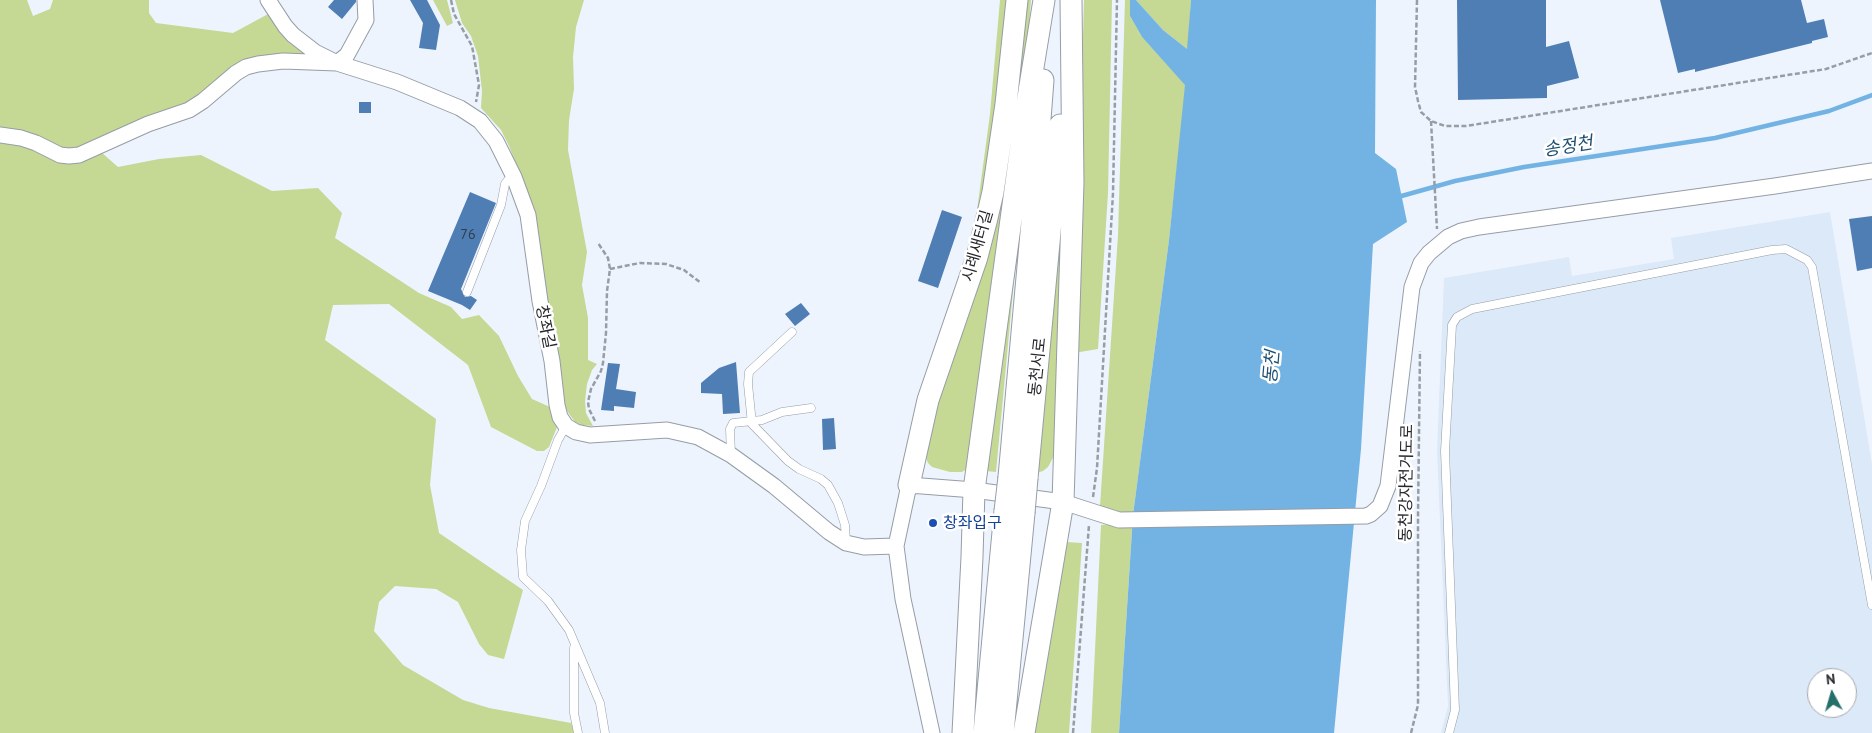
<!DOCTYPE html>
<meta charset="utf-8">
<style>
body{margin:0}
#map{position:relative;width:1872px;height:733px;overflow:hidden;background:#edf4fe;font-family:"PT Sans",sans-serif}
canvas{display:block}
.north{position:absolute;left:1807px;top:668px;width:50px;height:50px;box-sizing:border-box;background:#fff;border:1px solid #a8a9ab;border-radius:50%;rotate:354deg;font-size:14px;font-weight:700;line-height:20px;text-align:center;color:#26282c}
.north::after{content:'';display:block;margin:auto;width:18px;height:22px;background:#256f6b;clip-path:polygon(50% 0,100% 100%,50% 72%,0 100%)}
</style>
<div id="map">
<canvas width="1872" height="733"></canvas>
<div class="north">N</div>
</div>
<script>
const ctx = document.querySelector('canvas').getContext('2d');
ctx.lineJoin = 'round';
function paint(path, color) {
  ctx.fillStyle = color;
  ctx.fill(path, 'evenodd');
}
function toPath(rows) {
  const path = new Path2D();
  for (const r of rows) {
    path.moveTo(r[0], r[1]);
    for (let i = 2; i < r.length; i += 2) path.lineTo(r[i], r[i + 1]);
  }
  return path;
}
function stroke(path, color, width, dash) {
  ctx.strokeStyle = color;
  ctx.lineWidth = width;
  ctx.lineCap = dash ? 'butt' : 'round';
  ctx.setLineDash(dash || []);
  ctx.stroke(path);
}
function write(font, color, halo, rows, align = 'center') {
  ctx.font = font + ' "PT Sans","Noto Sans KR",sans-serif';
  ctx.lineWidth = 5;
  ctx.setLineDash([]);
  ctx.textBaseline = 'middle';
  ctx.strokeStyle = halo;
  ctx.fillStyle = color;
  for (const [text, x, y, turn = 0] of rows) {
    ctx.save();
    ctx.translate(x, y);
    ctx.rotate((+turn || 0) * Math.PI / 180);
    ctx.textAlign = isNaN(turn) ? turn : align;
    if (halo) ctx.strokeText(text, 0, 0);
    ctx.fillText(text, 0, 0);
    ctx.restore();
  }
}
paint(toPath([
 [1830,212,1872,464,1872,733,1441,733,1448,706,1437,450,1444,278,1569,257,1572,276,1674,259,1671,238],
 [1817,678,1847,678,1847,708,1817,708]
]), '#dce9f9');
paint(toPath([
 [0,0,27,0,33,16,50,9,53,0,149,0,149,13,156,23,233,33,270,13,310,55,279,56,206,93,101,152,118,167,159,159,201,155,272,191,318,188,342,213,335,238,419,293,451,307,462,319,479,315,499,336,518,376,532,399,550,407,557,427,549,447,544,451,537,451,491,427,468,365,389,304,333,305,325,340,436,419,430,485,439,533,523,590,504,659,488,655,479,644,458,602,436,589,395,586,379,602,374,631,403,665,463,700,489,708,571,723,576,733,0,733],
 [433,0,447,0,453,23,447,26],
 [455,0,584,0,576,27,573,57,574,89,569,120,568,150,587,252,582,285,588,318,588,360,597,364,592,370,587,384,585,401,586,413,593,426,581,425,575,422,567,411,564,405,546,300,540,245,535,214,509,146,501,130,481,108,482,91,478,56,471,36,462,23],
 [1000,0,1008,0,988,165,976,218,990,114],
 [1024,0,1031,0,1028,37,968,468,962,472,950,472,932,467,928,463,923,451,960,330],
 [1084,0,1112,0,1108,193,1098,349,1074,353],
 [1125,0,1130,0,1130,16,1142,37,1186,85,1169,240,1133,515,1119,733,1091,733,1101,525,1116,524,1117,513,1100,506,1118,235],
 [1136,0,1191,0,1188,50,1163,30],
 [1061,213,1056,452,1048,467,1043,471,1036,473],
 [1018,238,996,472,986,471],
 [1066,542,1082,543,1069,733,1033,733]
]), '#c5d894');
paint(toPath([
 [1130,0,1136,0,1163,30,1187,49,1191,0,1376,0,1375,153,1396,169,1407,222,1373,244,1361,449,1334,733,1119,733,1133,515,1169,240,1185,85,1142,37,1130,16]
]), '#72b3e4');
stroke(toPath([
 [1398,197,1455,181,1524,167,1715,138,1829,111,1872,95]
]), '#72b3e4', 4.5);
paint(toPath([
 [334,0,356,0,356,2,342,19,328,7],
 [410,0,427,0,440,25,436,50,419,48,423,23],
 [1457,0,1546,0,1546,47,1569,41,1579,78,1547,86,1547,98,1458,100],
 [1660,0,1801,0,1807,23,1824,19,1828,37,1812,41,1812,43,1695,72,1695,69,1678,73],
 [359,102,371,102,371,113,359,113],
 [470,192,496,203,461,289,465,297,471,296,477,300,470,310,462,305,428,291],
 [942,210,962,217,938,288,918,281],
 [1872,216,1872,268,1857,271,1849,219],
 [801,303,810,314,795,326,785,314],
 [736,362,740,413,723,414,722,394,701,393,701,383,719,368],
 [608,363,620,364,616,389,636,392,634,408,614,406,614,411,601,410],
 [834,418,836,449,823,450,822,419]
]), '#4f7eb4');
const lane = toPath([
 [467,292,501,205,505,184,508,180,514,177],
 [792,332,749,372,748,384,752,424,788,461,799,469,821,479,828,485,838,503,845,525,846,543],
 [566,426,558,440,541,486,525,521,521,550,523,577,548,601,569,630,600,703,605,733],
 [731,455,730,429,733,423,762,420,782,412,811,408],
 [574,648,574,713,578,733],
 [1449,733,1455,710,1445,451,1452,325,1457,317,1472,309,1772,250,1786,249,1807,260,1812,267,1872,605]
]);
const street = toPath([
 [268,0,285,26,293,35,315,52,337,63,397,82,460,108,480,121,496,141,514,177,528,215,540,301,552,361,557,405,560,417,566,426,576,432,590,435,667,430,698,437,731,455,774,486,829,532,846,543,864,547,896,546],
 [0,135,21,138,36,143,60,155,69,156,79,155,148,124,189,110,203,101,236,73,246,67,258,64,283,61,337,63,347,55,366,20,365,0],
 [932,733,903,599,896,546,909,485,974,490,1063,502,1119,520,1366,516,1371,514,1380,506,1388,486,1412,287,1421,263,1429,253,1448,237,1461,231,1479,227,1775,186,1872,171]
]);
const secondary = toPath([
 [1009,477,1033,211,1043,80],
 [1027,478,1060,125],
 [909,485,928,400,977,257,986,222,993,192,1006,104,1017,0],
 [963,733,972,557,974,490,1026,110,1044,0],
 [984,733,1005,511],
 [1003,733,1024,513],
 [1024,733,1063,502,1073,182,1071,0]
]);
stroke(lane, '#969da6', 9);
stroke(street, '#969da6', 17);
stroke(secondary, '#969da6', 23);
stroke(toPath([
 [451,0,454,14,472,46,479,85,476,102],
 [1417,0,1415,87,1418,101,1421,112,1431,121,1445,126,1466,126,1826,69,1872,53],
 [1431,121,1437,229],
 [610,269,640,263,666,264,684,270,701,283],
 [595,421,589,409,588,402,591,389,601,371,603,363,606,333,607,291,610,269,608,258,598,243],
 [1093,497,1097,468,1113,193,1117,0],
 [1073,733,1089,525],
 [1411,733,1418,705,1418,517,1420,351]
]), '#989da4', 2.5, [5, 2.5]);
stroke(lane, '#fff', 8);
stroke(street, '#fff', 15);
stroke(secondary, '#fff', 21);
const secondaryBridge = toPath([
 [1005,511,1009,477],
 [1024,513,1027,478]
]);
stroke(secondaryBridge, '#969da6', 23, []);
stroke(secondaryBridge, '#fff', 21);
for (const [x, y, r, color] of [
 [933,523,5,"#1a4fb4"]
]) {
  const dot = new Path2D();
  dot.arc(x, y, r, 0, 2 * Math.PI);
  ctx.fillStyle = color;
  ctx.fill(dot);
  stroke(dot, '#fff', 2);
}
write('14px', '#303e4e', null, [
 ["76",468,235]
]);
write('16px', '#26282c', '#fff', [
 ["시례새터길",978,246,-74],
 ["창좌길",545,327,79],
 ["동천서로",1038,367,-84],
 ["동천강자전거도로",1407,483,-89]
]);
write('16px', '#164399', '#fff', [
 ["창좌입구",943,523]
], 'left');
write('italic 18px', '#1e4f71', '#fff', [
 ["송정천",1568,147,-9],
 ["동천",1272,367,-85]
]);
</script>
